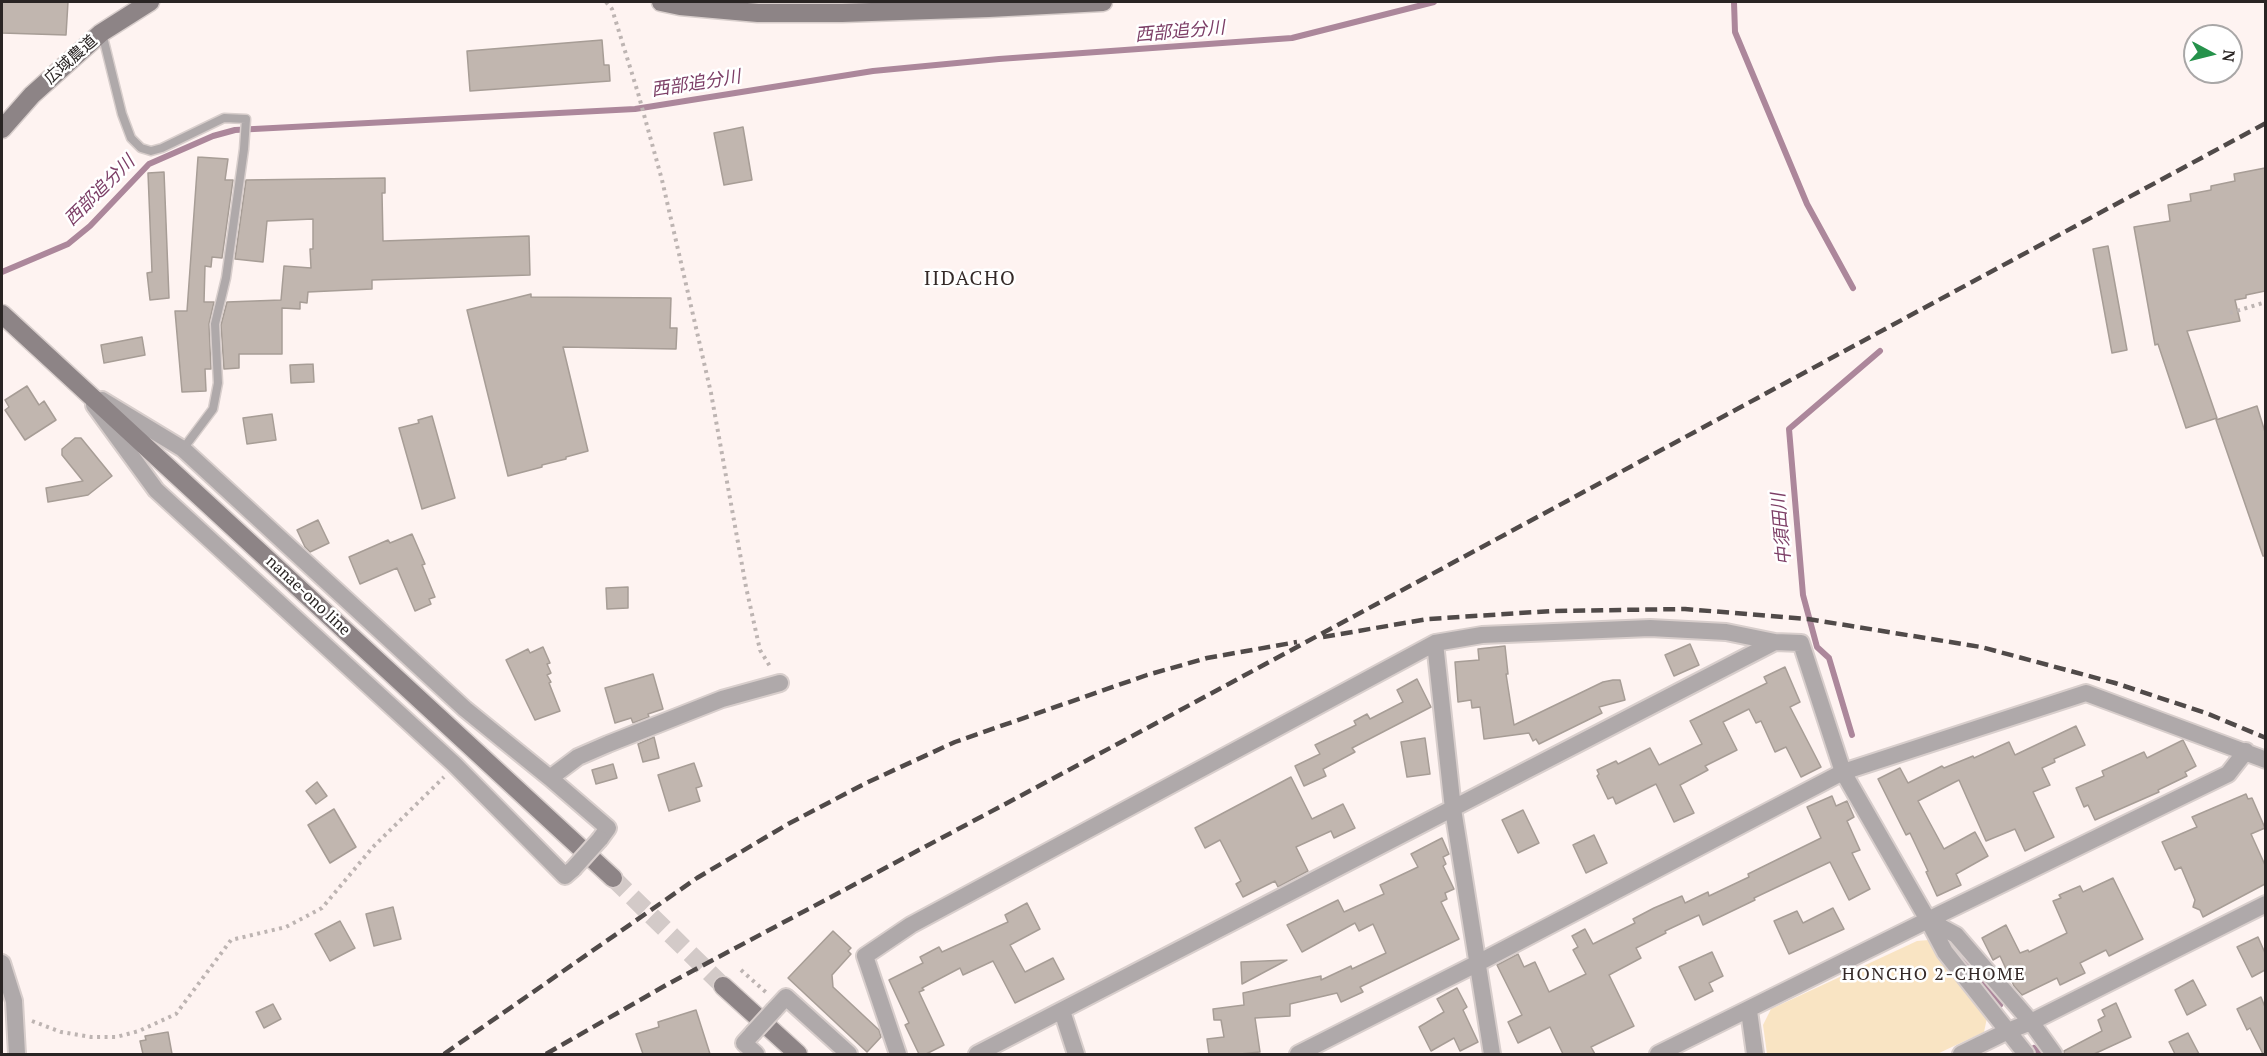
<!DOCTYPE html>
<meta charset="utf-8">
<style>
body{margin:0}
#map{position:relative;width:2267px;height:1056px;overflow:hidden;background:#fef3f1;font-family:"PT Serif",serif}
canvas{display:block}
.frame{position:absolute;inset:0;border:3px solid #292423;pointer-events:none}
.north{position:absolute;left:2183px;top:24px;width:60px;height:60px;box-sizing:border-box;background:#fff;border:2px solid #a9a7a7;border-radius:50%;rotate:97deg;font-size:16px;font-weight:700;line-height:24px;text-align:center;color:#292423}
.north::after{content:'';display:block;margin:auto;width:21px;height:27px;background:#25924b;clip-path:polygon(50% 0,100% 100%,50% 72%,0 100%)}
</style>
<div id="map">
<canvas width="2267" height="1056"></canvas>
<div class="frame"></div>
<div class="north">N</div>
</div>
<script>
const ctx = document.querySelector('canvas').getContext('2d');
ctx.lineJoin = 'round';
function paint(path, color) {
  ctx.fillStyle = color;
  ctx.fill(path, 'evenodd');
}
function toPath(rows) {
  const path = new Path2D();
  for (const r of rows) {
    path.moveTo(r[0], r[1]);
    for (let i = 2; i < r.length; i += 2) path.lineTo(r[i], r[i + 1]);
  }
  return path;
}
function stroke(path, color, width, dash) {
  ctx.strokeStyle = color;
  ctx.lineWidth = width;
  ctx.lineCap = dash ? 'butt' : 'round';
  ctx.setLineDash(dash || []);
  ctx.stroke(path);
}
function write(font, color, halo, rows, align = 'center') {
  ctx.font = font + ' "PT Serif","Noto Sans JP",serif';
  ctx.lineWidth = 5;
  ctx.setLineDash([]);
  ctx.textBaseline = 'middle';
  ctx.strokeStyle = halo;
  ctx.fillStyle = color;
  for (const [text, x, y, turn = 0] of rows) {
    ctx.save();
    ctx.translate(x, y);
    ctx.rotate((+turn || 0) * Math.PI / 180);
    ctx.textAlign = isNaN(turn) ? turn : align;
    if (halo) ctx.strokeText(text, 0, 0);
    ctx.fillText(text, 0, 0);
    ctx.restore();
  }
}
paint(toPath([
 [1929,940,1987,1018,1984,1032,1937,1054,1767,1054,1763,1025,1771,1009,1917,941]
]), '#f9e4c3');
stroke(toPath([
 [1734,2,1735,32,1807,204,1853,288],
 [2,272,68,244,90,226,149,164,213,136,235,130,635,109,873,71,999,59,1292,38,1434,2],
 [1852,735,1829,658,1817,647,1803,595,1789,429,1880,351],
 [1950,943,2000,1005],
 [2034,1048,2040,1054]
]), '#ac879b', 6);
const building = toPath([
 [2,2,68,2,66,35,2,33,2,2],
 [602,40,604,65,609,65,610,81,470,91,467,51,602,40],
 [743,127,752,180,724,185,714,133,743,127],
 [198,157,228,159,225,180,233,180,222,258,212,257,211,267,205,266,204,302,214,302,209,324,211,369,205,369,206,391,182,392,175,311,187,311,198,157],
 [2265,168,2265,291,2246,295,2246,298,2235,300,2240,321,2187,331,2217,418,2186,428,2158,344,2155,345,2134,227,2170,221,2168,205,2191,201,2190,194,2211,190,2211,186,2235,181,2234,174,2265,168],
 [164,172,169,298,150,300,147,273,152,272,148,173,164,172],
 [385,178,385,193,382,193,383,241,529,236,530,275,372,280,372,289,308,292,307,303,300,302,300,309,282,308,282,354,239,354,239,368,224,369,221,325,227,302,281,300,284,266,311,268,310,249,313,249,313,219,267,221,263,262,235,259,246,180,385,178],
 [2108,246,2127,350,2112,353,2093,249,2108,246],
 [531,294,531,297,671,298,670,328,677,328,676,349,563,347,588,451,566,457,566,459,542,465,542,467,508,476,467,310,531,294],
 [142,337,145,355,104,363,101,345,142,337],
 [313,364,314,382,291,383,290,365,313,364],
 [27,386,39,405,44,401,56,420,25,440,5,410,9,407,5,400,27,386],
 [2257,406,2265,432,2265,556,2263,556,2216,420,2257,406],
 [272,414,276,440,247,444,243,418,272,414],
 [432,416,455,498,422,509,399,428,419,423,418,420,432,416],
 [75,438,81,438,112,476,88,495,48,502,46,488,83,481,62,455,62,449,75,438],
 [318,520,329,543,310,552,305,547,297,530,318,520],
 [412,534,425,564,422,565,435,597,429,599,431,604,415,611,397,568,360,584,349,557,388,540,390,543,412,534],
 [628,587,628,608,607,609,606,588,628,587],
 [1690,644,1699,665,1674,676,1665,655,1690,644],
 [1505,646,1508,674,1506,674,1514,725,1603,682,1613,680,1620,680,1625,700,1599,707,1602,713,1539,744,1536,739,1533,741,1529,733,1484,739,1480,707,1472,708,1471,700,1458,702,1455,662,1479,660,1478,649,1505,646],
 [543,647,550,663,547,664,551,673,547,675,551,682,549,683,560,711,535,720,506,660,528,649,530,653,543,647],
 [1785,667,1800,702,1790,707,1821,767,1801,777,1786,747,1775,752,1761,721,1756,723,1749,709,1723,722,1737,750,1705,766,1708,770,1680,785,1694,813,1674,822,1656,784,1616,804,1613,797,1608,799,1597,776,1599,774,1597,770,1616,761,1618,764,1650,748,1659,765,1702,744,1690,721,1767,683,1764,677,1785,667],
 [653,674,663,709,648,714,649,717,633,723,631,718,615,723,605,688,653,674],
 [1417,679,1431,707,1352,748,1355,752,1323,769,1326,776,1304,786,1295,766,1320,754,1315,745,1356,725,1354,721,1367,714,1370,719,1403,702,1397,690,1417,679],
 [2076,726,2085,745,2054,759,2055,762,2042,768,2050,785,2033,792,2054,837,2025,851,2015,829,1986,841,1959,780,1918,801,1944,849,1975,832,1988,856,1956,874,1961,885,1937,896,1926,872,1928,871,1910,833,1906,835,1878,779,1900,768,1908,783,1942,766,1944,768,1973,756,1974,758,2009,742,2015,755,2076,726],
 [654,737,659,758,643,762,638,744,654,737],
 [1425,738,1430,774,1407,777,1401,742,1425,738],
 [2183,740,2196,766,2185,772,2187,776,2158,790,2159,792,2095,820,2088,805,2084,807,2076,788,2104,776,2102,771,2144,752,2147,758,2183,740],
 [694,763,702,786,696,788,700,801,669,811,658,775,694,763],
 [613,764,617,778,596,784,592,770,613,764],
 [1291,777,1312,819,1343,804,1355,828,1334,838,1331,831,1296,847,1308,871,1278,887,1275,881,1243,897,1236,884,1241,881,1220,840,1205,848,1195,828,1291,777],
 [317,782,327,796,316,804,306,791,317,782],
 [2246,794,2248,799,2252,798,2265,828,2251,834,2265,865,2265,884,2203,917,2200,910,2193,907,2195,900,2181,867,2175,870,2162,842,2197,827,2192,817,2246,794],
 [1832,796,1836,806,1847,801,1854,817,1847,821,1860,850,1852,853,1870,889,1849,900,1830,862,1754,898,1755,900,1703,925,1699,915,1665,931,1666,933,1636,948,1641,958,1609,975,1634,1026,1591,1047,1595,1054,1563,1054,1550,1027,1518,1043,1508,1022,1522,1015,1497,965,1518,954,1524,967,1535,962,1549,992,1586,974,1573,950,1578,947,1572,936,1585,929,1593,944,1635,923,1633,919,1654,908,1682,896,1685,903,1708,892,1709,896,1749,877,1748,874,1821,838,1807,807,1832,796],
 [334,809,356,847,330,863,308,825,334,809],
 [1523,810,1539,843,1518,853,1502,820,1523,810],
 [1594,835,1607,863,1586,873,1573,845,1594,835],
 [1442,838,1449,854,1443,857,1446,864,1443,866,1454,889,1445,893,1447,899,1441,902,1459,939,1360,987,1363,992,1341,1002,1337,993,1290,1004,1290,1016,1255,1018,1260,1052,1240,1054,1209,1054,1207,1039,1224,1037,1221,1020,1214,1020,1213,1009,1244,1005,1243,993,1321,976,1321,980,1351,966,1352,969,1386,953,1373,924,1359,931,1355,923,1302,952,1287,925,1338,900,1344,912,1384,894,1380,885,1418,867,1411,854,1442,838],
 [2113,878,2143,939,2109,956,2106,950,2080,963,2085,973,2060,985,2057,978,2022,995,2014,986,2000,956,1993,960,1982,938,2006,925,2020,953,2028,950,2029,952,2067,933,2053,901,2061,898,2059,895,2080,886,2083,892,2113,878],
 [1027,903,1040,929,1010,945,1025,972,1053,958,1064,979,1015,1003,993,961,963,975,960,968,922,988,924,990,919,992,944,1045,926,1054,919,1054,905,1025,909,1023,889,980,923,963,920,957,939,947,942,952,1008,922,1005,915,1027,903],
 [393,907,401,939,374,946,366,914,393,907],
 [1833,908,1844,929,1789,954,1774,921,1797,911,1803,923,1833,908],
 [340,921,355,948,330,961,315,934,340,921],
 [833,931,851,948,848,951,851,954,832,975,833,987,879,1030,881,1037,867,1052,788,978,833,931],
 [2258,937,2265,953,2265,970,2252,977,2237,947,2258,937],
 [1712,952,1723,976,1709,983,1713,991,1695,1000,1679,967,1712,952],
 [1287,960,1242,984,1241,962,1287,960],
 [2193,980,2206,1005,2187,1015,2175,990,2193,980],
 [1457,988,1467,1007,1463,1010,1478,1042,1460,1051,1454,1038,1431,1051,1419,1027,1444,1012,1437,999,1457,988],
 [2261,997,2265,1007,2265,1054,2263,1054,2250,1028,2247,1030,2237,1009,2261,997],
 [2116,1003,2131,1037,2094,1054,2064,1054,2064,1051,2102,1031,2098,1020,2105,1016,2102,1010,2116,1003],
 [273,1004,281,1019,264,1028,256,1012,273,1004],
 [696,1010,710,1054,643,1054,636,1034,659,1027,658,1022,696,1010],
 [168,1032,172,1054,143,1054,140,1041,146,1040,145,1036,168,1032],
 [2188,1033,2199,1054,2175,1054,2169,1042,2188,1033]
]);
paint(building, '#c1b6af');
stroke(building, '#a79d96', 1.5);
stroke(toPath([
 [613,878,723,986]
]), '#d3cac8', 18, [18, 9]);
const lane = toPath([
 [102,33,122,114,131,138,141,148,151,151,162,148,224,118,246,119,244,149,226,278,215,324,218,383,213,409,183,449]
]);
const street = toPath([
 [102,400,183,449,465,709,550,778,608,828,600,839],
 [94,405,156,490,454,764,565,876,573,869],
 [1435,643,1453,809,1492,1054],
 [550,778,578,757,608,744,722,699,780,683],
 [1928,920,1945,952,2026,1054],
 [2,963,14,1001,17,1054],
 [774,1010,786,997,849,1054],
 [1062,1011,1076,1054],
 [1749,1011,1755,1054],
 [753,1033,744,1043,756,1054],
 [898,1054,865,956,911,925,1435,643,1482,635,1650,628,1726,632,1775,642,1801,643,1843,772,1928,920,1956,935,2031,1022,2054,1054],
 [977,1054,1775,642],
 [1298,1054,1478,963,1843,772,2086,693,2266,760],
 [1658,1054,1928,920,2228,774,2246,751],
 [1961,1054,2008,1031,2031,1022,2266,904]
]);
const secondary = toPath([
 [661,2,680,6,758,13,842,13,989,8,1103,2],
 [2,129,32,95,101,33,150,2],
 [2,314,613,878],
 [723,986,798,1054]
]);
stroke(lane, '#d8cecc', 11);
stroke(street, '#d8cecc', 20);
stroke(secondary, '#d8cecc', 21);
stroke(toPath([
 [606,2,612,9,638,93,662,180,711,393,746,587,760,650,771,668],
 [2230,313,2266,302],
 [741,970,768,994],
 [32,1021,61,1032,91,1037,116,1037,139,1031,176,1014,231,940,286,927,322,908,373,847,444,777]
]), '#bdb4b2', 4, [3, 4.5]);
stroke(lane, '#afa9aa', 8);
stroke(street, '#afa9aa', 16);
stroke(secondary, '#8d8486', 18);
stroke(toPath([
 [1323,637,1428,619,1552,611,1685,609,1808,619,1981,647,2115,683,2206,713,2266,738],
 [444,1054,697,878,788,824,866,783,955,742,1147,675,1207,658,1297,642],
 [546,1054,668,984,1125,740,2266,123]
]), '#504a49', 4.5, [12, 6]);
const streetBridge = toPath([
 [573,869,600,839],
 [753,1033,774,1010]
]);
stroke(streetBridge, '#d8cecc', 20, []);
stroke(streetBridge, '#afa9aa', 16);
write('16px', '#292423', '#fff', [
 ["広域農道",71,60,-42],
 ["nanae-ono line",308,596,43]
]);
write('italic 18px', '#7c3e66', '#fff', [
 ["西部追分川",1180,32,-5],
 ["西部追分川",696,84,-9],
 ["西部追分川",100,191,-45],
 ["中須田川",1782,529,-95]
]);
ctx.letterSpacing = '1.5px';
write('18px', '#342927', '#fff', [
 ["HONCHO 2-CHOME",1934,975]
]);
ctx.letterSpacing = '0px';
ctx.letterSpacing = '1.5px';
write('20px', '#342927', '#fff', [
 ["IIDACHO",970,279]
]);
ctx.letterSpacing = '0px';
</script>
